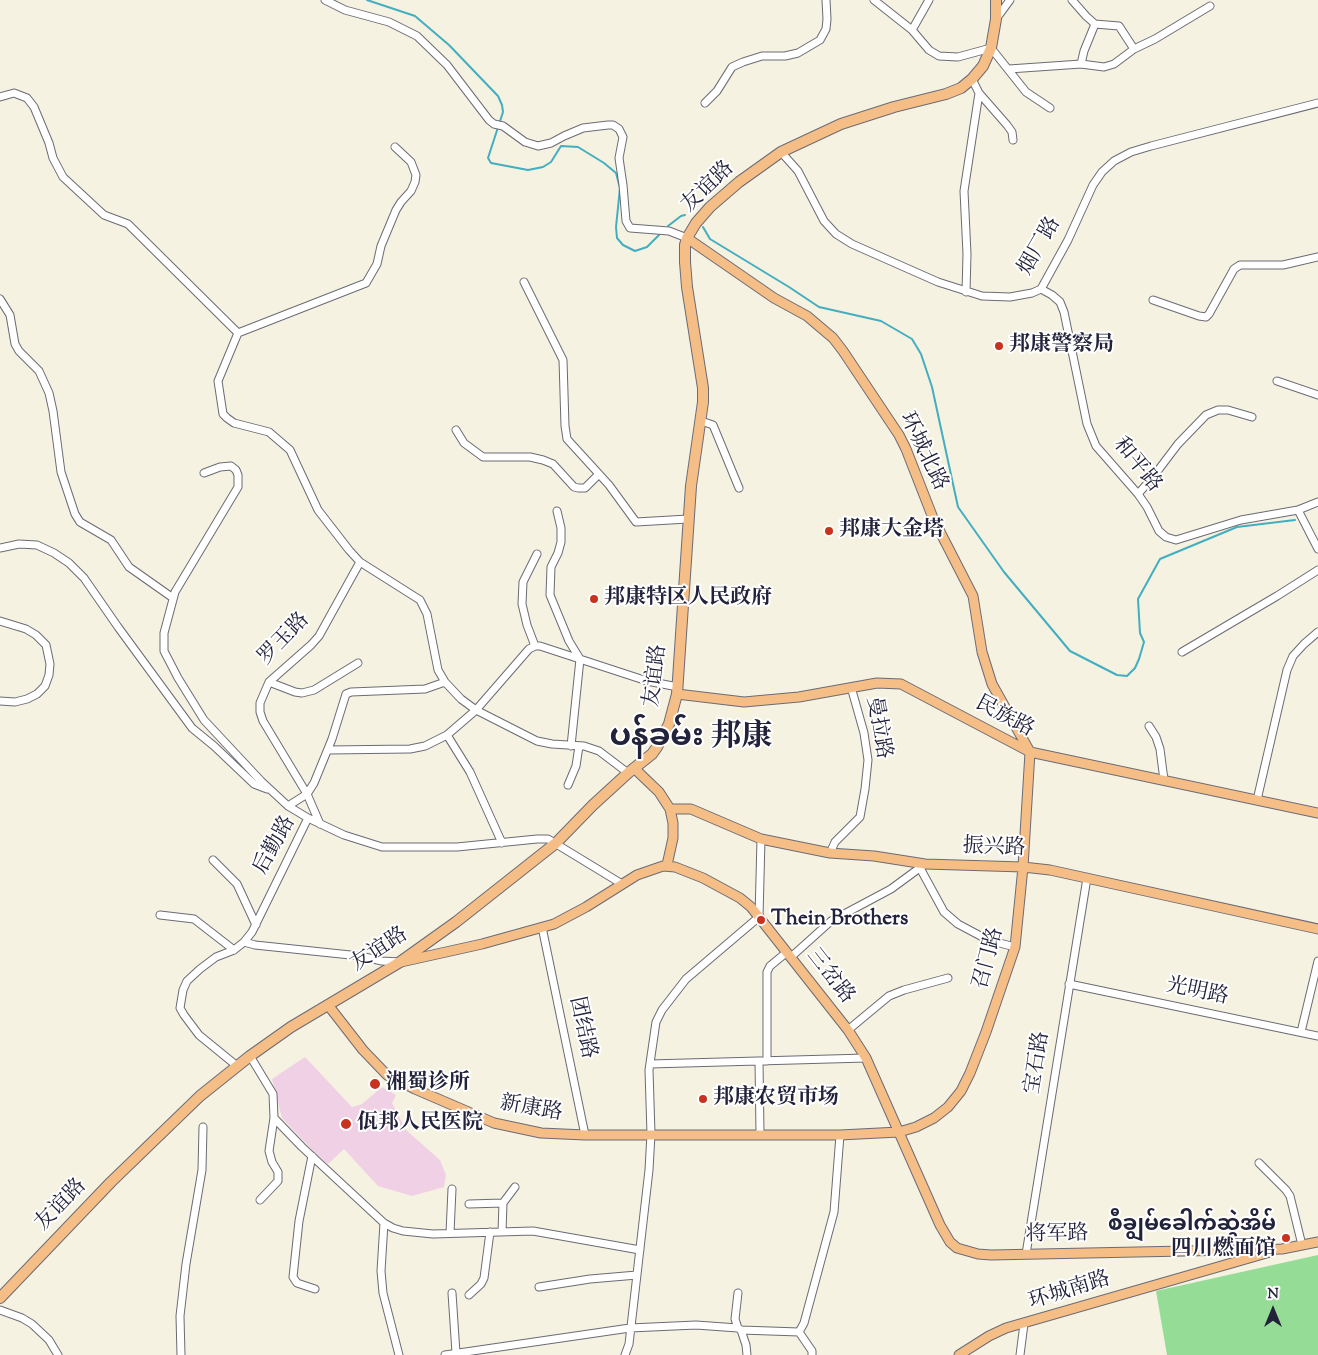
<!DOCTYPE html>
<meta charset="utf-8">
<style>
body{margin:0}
#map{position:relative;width:1318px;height:1355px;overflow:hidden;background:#f5f2e1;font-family:"Sorts Mill Goudy",serif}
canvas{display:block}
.north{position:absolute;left:1248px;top:1285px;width:50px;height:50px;-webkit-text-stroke:4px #fff;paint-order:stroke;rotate:0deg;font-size:14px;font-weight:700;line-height:20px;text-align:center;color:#22223b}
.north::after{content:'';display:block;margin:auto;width:18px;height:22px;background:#22223b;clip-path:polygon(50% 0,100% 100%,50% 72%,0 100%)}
</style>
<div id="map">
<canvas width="1318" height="1355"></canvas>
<div class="north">N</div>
</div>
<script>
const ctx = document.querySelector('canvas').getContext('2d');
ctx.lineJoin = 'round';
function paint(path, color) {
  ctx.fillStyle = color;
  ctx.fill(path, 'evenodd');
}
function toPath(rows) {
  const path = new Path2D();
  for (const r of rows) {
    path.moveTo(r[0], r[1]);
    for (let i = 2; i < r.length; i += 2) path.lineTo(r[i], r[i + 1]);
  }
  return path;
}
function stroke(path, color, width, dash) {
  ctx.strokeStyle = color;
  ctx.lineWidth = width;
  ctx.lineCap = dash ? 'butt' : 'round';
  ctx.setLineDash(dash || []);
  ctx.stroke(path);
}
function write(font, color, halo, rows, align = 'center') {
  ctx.font = font + ' "Sorts Mill Goudy","Noto Serif SC","Noto Sans Myanmar",serif';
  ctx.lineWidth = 4;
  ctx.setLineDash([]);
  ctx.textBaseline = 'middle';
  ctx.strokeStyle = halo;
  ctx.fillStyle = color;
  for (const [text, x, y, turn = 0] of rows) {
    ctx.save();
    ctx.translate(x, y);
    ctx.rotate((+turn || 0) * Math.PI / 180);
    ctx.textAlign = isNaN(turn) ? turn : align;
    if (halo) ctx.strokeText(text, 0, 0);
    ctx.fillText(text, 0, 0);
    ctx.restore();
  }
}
paint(toPath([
 [305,1057,352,1107,362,1104,382,1087,396,1095,392,1103,406,1130,440,1160,446,1175,444,1187,412,1196,378,1186,344,1149,328,1164,315,1153,282,1118,272,1079]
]), '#f0d0e4');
paint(toPath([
 [1318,1255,1318,1355,1167,1355,1156,1291]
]), '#95dd97');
stroke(toPath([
 [367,0,415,16,449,45,498,96,502,105,503,112,488,158,491,163,528,170,543,167,551,162,561,146,578,147,604,163,616,173,620,188,616,227,617,238,623,245,635,251,647,247,659,235],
 [668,226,681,216,685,215],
 [703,227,710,239,789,287,819,307,881,321,912,339,921,354,932,387,958,507,1004,572,1070,651,1117,675,1127,676,1135,668,1139,659,1144,642,1140,633,1138,599,1160,559,1237,527,1295,520]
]), '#42aec0', 2);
const minor = toPath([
 [325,0,345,10,389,22,417,36,447,65,489,120,494,124,503,126,525,142,538,146,551,143,564,136,583,128,608,125,613,125,619,129,623,137,619,158,623,185,626,221,630,228,669,231,687,238],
 [874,0,912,30,929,50,939,56,958,57,991,48,1026,92,1050,108],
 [1072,0,1086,16,1095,24,1119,26,1134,49,1155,39,1210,6],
 [996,19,1010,0],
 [912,30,929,0],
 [1081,64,1084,51,1095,24],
 [1009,69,1081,64,1104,67,1114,64,1134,49],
 [979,93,1007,125,1012,132,1013,140],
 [0,97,14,93,27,98,34,107,49,143,53,158,63,177,104,215,128,224,238,333],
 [705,103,717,91,732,67,743,62,762,56,785,56,798,53,820,40,826,29,827,19,826,0],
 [395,147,411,162,416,175,415,182,411,191,401,202,396,210,381,246,377,264,366,283,238,333,218,381,223,414,227,418,234,423,269,432,290,450,318,510,349,550,360,562,420,600,427,614,438,670,445,682,461,699,476,710,537,741,552,744,584,746,599,751,628,773],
 [781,152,798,171,824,221,836,234,852,244,938,282,982,296,1010,297,1032,293,1041,289,1068,240,1093,185,1102,172,1114,161,1131,152,1151,146,1318,103],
 [524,282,563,360,565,426,567,439,609,485,636,522,688,519],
 [1041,289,1052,295,1060,302,1064,312,1087,424,1096,446,1138,494,1147,507,1159,531,1166,537,1176,540,1241,520,1298,510,1318,502],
 [966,292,967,254,964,191,979,93,972,79],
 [0,299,10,315,15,344,19,351,39,371,49,393,53,411,61,472,75,514,80,522,111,540,129,567,173,598],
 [1153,300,1199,316,1206,317,1209,314,1234,269,1240,265,1283,265,1318,257],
 [1277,381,1318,395],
 [701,421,713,425,739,488],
 [456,430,464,443,483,457,530,457,543,460,553,464,574,487,578,488,585,488,599,474],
 [204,473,220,467,231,466,236,470,238,475,238,487,175,592,164,633,164,651,178,678,204,720,261,781,288,806,308,818],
 [1138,494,1153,477,1178,444,1206,415,1218,410,1228,410,1252,417],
 [1298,510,1318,549],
 [557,511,561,528,561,542,558,553,551,567,550,595,569,641,580,659,571,746],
 [0,548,19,544,37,545,54,553,69,563,84,578,118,627,192,728,214,746,254,784,267,789],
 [0,621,26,629,36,635,46,645,50,664,49,675,45,686,37,694,27,699,15,702,0,701],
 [535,646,527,625,522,604,523,582,537,554],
 [1182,652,1277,596,1318,570],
 [269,682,295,692,302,693,314,690,358,663],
 [1149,726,1156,737,1160,749,1164,780],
 [447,735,470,772,502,843],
 [328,750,410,749,425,746,447,735,476,710,529,649,535,646,540,646,647,681,678,687],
 [568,785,576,766,579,746],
 [1257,800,1287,670,1293,656,1304,644,1318,632],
 [288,806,307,794,314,783,332,739,346,694,351,692,425,689,445,682],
 [320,824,307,794,263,721,260,712,260,703,269,682,311,645,319,636,360,562],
 [830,853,835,842,860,817,865,789,868,760,864,733,851,687],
 [213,860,237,884,256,925],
 [920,868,944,912,958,924,988,940,1015,947],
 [160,915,194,919,234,950],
 [542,927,585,1135],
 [244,942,255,945,360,956,382,961,400,962],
 [791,957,831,921,891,889,925,864],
 [1069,984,1318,1036],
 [848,1030,889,996,904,990,948,978],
 [1301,1032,1318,961],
 [250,1056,273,1094,274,1118,302,1147,384,1223,393,1228,403,1231,433,1234,533,1231,640,1250],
 [759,1061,760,1134],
 [767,1061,767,972,770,966,787,952],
 [650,1064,866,1058],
 [237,1066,199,1035,184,1015,180,1008,183,990,187,981,200,969,216,957,234,950,244,942,252,932,308,818,344,835,382,847,457,847,537,839,548,839,622,884],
 [312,1156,299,1221,293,1277,297,1283,315,1289],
 [1259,1163,1286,1190,1290,1196,1302,1245],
 [260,1200,278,1181,278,1172,272,1162,269,1151,274,1118],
 [469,1204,503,1203,515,1187],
 [384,1223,381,1271,383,1293,399,1355],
 [502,1232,503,1203],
 [450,1233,452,1189],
 [1026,1254,1087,878],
 [539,1287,590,1279,637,1275],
 [452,1293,456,1353],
 [738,1293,735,1319,738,1328,741,1330,799,1332],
 [469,1295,481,1284,484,1278,490,1232],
 [0,1310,22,1318,32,1324,49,1340,58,1355],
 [741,1330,746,1345,747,1355],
 [799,1332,804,1323,834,1212,840,1135],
 [799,1332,812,1351,812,1355],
 [181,1355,180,1316,186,1264,202,1170,203,1127],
 [445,1355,630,1328,696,1325,738,1328],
 [625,1355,629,1344,649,1170,651,1134,649,1070,656,1022,662,1010,686,979,759,917,761,839],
 [1020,1355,1024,1324]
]);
const major = toPath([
 [677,694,744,702,799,697,877,683,901,684,1030,752,1318,813],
 [634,768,659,792,670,809,673,823,673,838,667,865],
 [670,809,691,809,761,839,830,853,874,856,925,864,1023,867,1050,870,1318,929],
 [401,962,482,944,554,924,586,907,637,875,663,866,675,867,703,878,740,898,751,907,848,1030,866,1058,940,1225,950,1242,957,1248,978,1254,991,1255,1282,1249,1318,1242],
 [328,1005,363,1050,387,1075,415,1089,494,1123,541,1133,585,1135,840,1135,899,1132,916,1127,934,1118,948,1107,961,1091,970,1073,986,1032,1015,947,1023,867,1030,752,992,684,982,652,973,596,933,518,906,449,899,435,843,351,833,338,807,316,774,298,687,238],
 [959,1355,989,1336,1006,1328,1270,1252]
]);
const highway = toPath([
 [0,1298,111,1182,200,1096,250,1056,291,1027,400,962,456,922,556,843,593,805,628,773,652,754,657,747,669,724,677,694,691,486,703,402,703,388,687,287,685,262,685,245,687,238,696,223,710,207,739,182,781,152,841,124,894,107,946,94,961,88,972,79,983,66,991,48,996,19,996,0]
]);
stroke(minor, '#6c6b75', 9);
stroke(major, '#6c6b75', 11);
stroke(highway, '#6c6b75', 12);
stroke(minor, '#fff', 7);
stroke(major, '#f6be87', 9);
stroke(highway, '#f6be87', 10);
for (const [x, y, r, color] of [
 [999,346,5,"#c8321e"],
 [829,531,5,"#c8321e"],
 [594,599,5,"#c8321e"],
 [761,920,5,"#c8321e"],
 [375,1084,6,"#c8321e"],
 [703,1099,5,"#c8321e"],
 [346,1124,6,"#c8321e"],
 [1286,1238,5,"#c8321e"]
]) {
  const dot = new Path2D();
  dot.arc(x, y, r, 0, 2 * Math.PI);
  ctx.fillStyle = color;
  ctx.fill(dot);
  stroke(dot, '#fff', 2);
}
write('21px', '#22223b', '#fff', [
 ["友谊路",709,188,-44],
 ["烟厂路",1041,247,-60],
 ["环城北路",922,452,64],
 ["和平路",1136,466,51],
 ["罗玉路",285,640,-46],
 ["友谊路",657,676,-83],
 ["民族路",1004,718,28],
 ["曼拉路",877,728,80],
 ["后勤路",276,846,-61],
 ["振兴路",994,849,2],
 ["友谊路",380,951,-33],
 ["召门路",990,959,-75],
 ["三岔路",829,977,52],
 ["光明路",1197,993,12],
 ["团结路",581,1028,78],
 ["宝石路",1039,1063,-81],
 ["新康路",531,1110,10],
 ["友谊路",62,1206,-46],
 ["将军路",1057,1236,-1],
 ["环城南路",1070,1292,-17]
]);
write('bold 21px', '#22223b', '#fff', [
 ["邦康警察局",1009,346],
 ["邦康大金塔",839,531],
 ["邦康特区人民政府",604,599],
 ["Thein Brothers",771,920],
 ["湘蜀诊所",386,1084],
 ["邦康农贸市场",713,1099],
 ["佤邦人民医院",357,1124],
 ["စီချွမ်ခေါက်ဆွဲအိမ်",1276,1226,"right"],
 ["四川燃面馆",1276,1250,"right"]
], 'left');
write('bold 31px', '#22223b', '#fff', [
 ["ပန်ခမ်း 邦康",691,740]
]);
</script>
